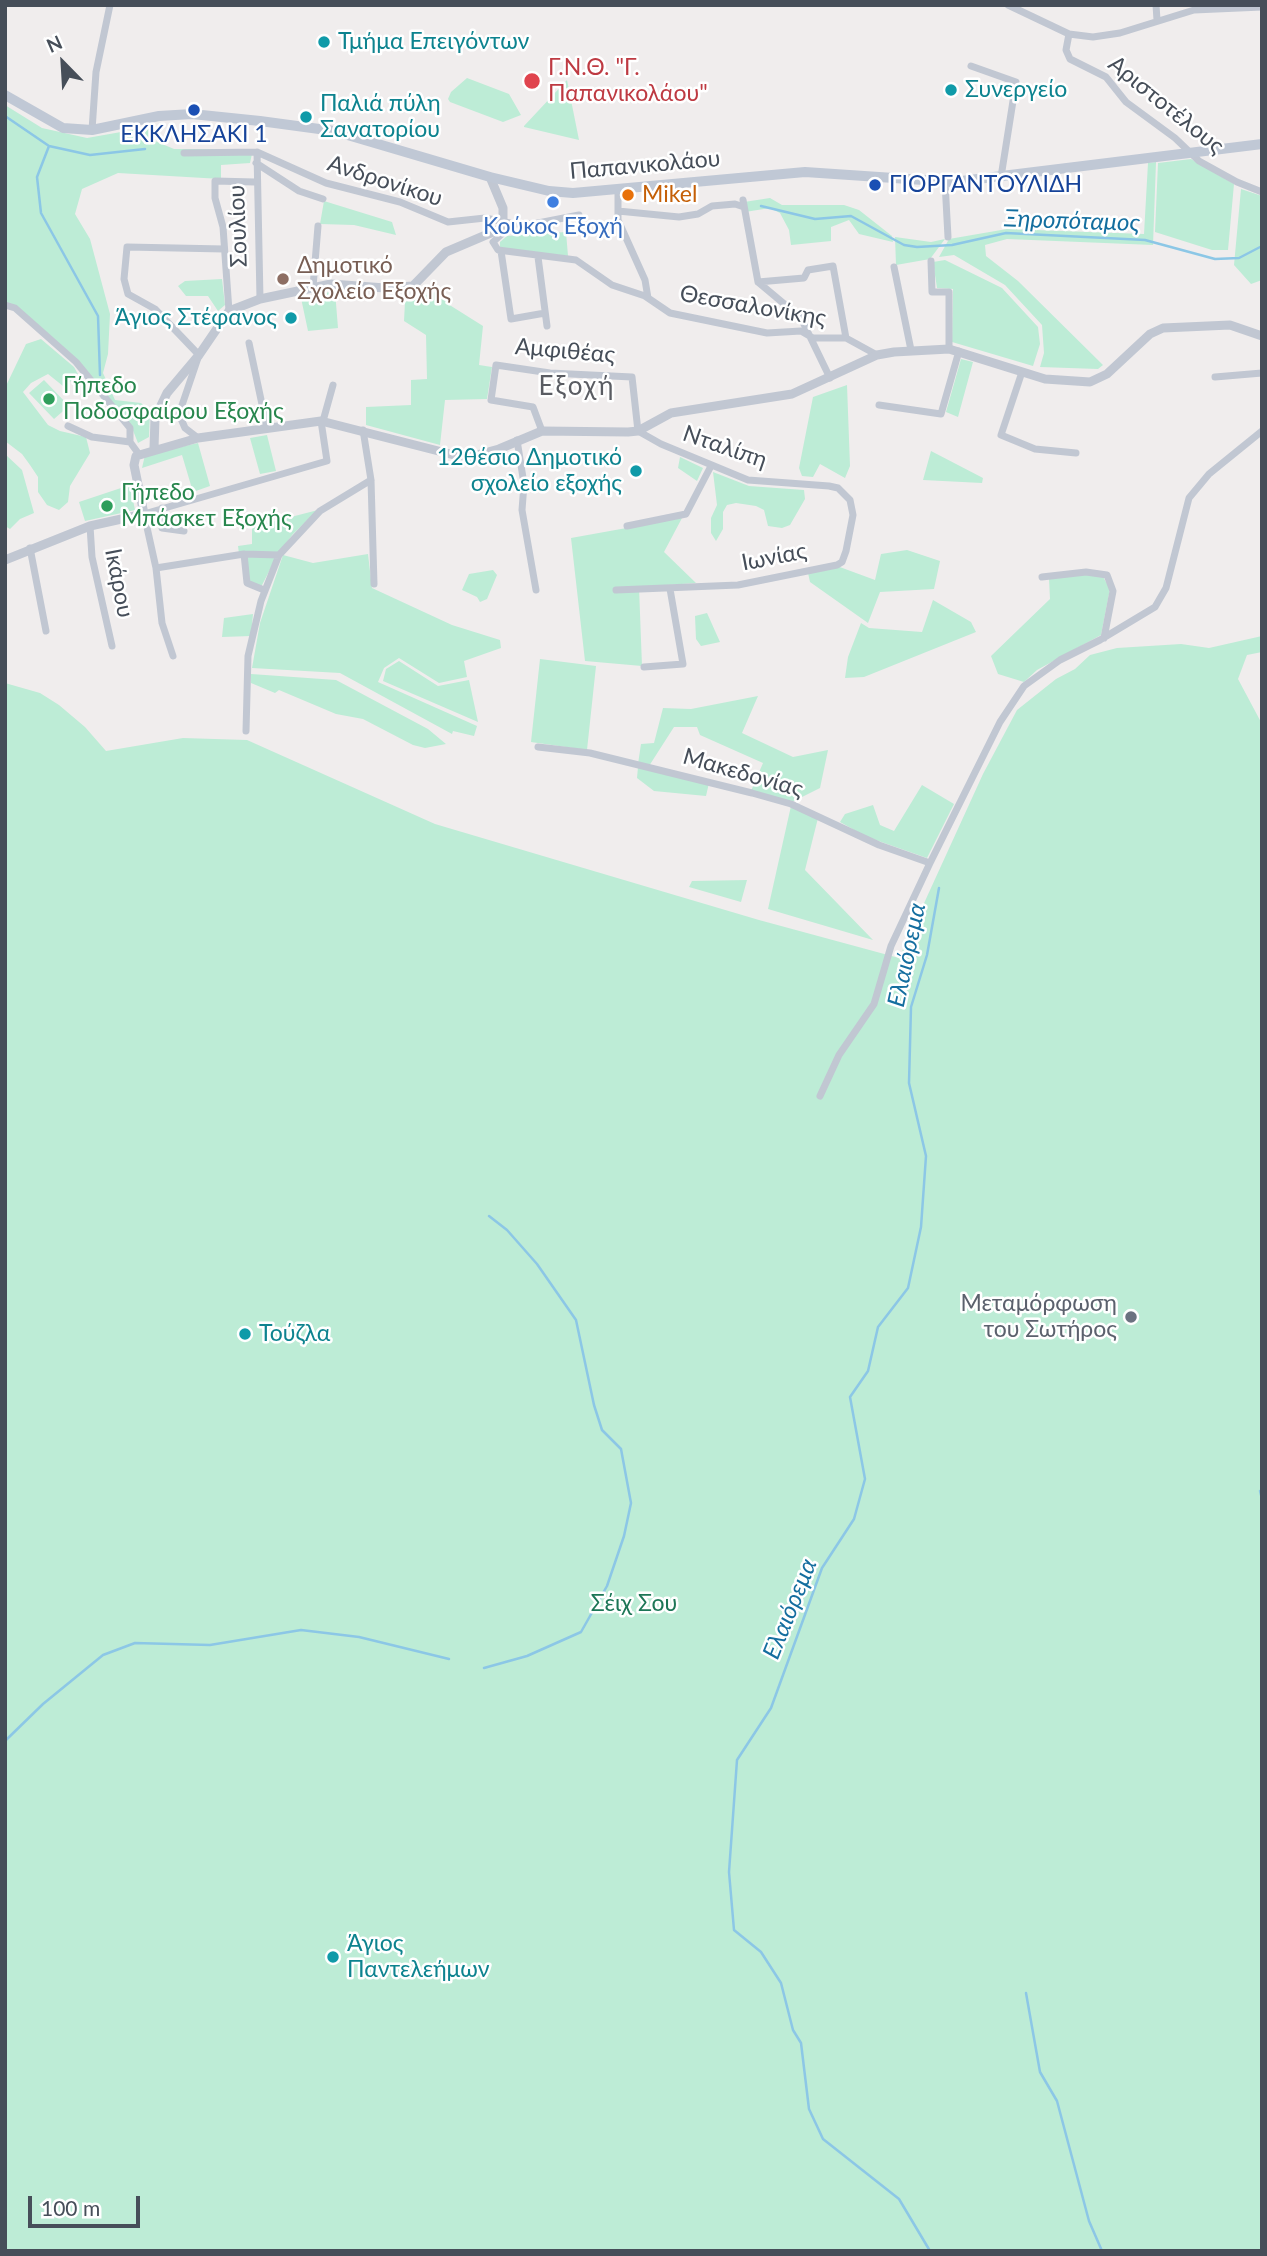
<!DOCTYPE html>
<meta charset="utf-8">
<style>
body{margin:0}
#map{position:relative;width:1267px;height:2256px;overflow:hidden;background:#f0eded;font-family:Lato,sans-serif}
canvas{display:block}
.frame{position:absolute;inset:0;border:7px solid #464e59;pointer-events:none}
.north{position:absolute;left:28px;top:28px;width:70px;height:70px;-webkit-text-stroke:5px #fff;paint-order:stroke;rotate:336deg;font-size:19px;font-weight:700;line-height:28px;text-align:center;color:#464e59}
.north::after{content:'';display:block;margin:auto;width:24px;height:32px;background:#464e59;clip-path:polygon(50% 0,100% 100%,50% 72%,0 100%)}
.scale{position:absolute;left:28px;top:2196px;width:112px;height:32px;box-sizing:border-box;border:4px solid #464e59;border-top:0;padding-left:9px;font-size:21px;line-height:24px;white-space:nowrap;color:#464e59;-webkit-text-stroke:5px #fff;paint-order:stroke}
</style>
<div id="map">
<canvas width="1267" height="2256"></canvas>
<div class="frame"></div>
<div class="north">N</div>
<div class="scale">100 m</div>
</div>
<script>
const ctx = document.querySelector('canvas').getContext('2d');
ctx.lineJoin = 'round';
function paint(path, color) {
  ctx.fillStyle = color;
  ctx.fill(path, 'evenodd');
}
function toPath(rows) {
  const path = new Path2D();
  for (const r of rows) {
    path.moveTo(r[0], r[1]);
    for (let i = 2; i < r.length; i += 2) path.lineTo(r[i], r[i + 1]);
  }
  return path;
}
function stroke(path, color, width, dash) {
  ctx.strokeStyle = color;
  ctx.lineWidth = width;
  ctx.lineCap = dash ? 'butt' : 'round';
  ctx.setLineDash(dash || []);
  ctx.stroke(path);
}
function write(font, color, halo, rows, align = 'center') {
  ctx.font = font + ' Lato,sans-serif';
  ctx.lineWidth = 5;
  ctx.setLineDash([]);
  ctx.textBaseline = 'middle';
  ctx.strokeStyle = halo;
  ctx.fillStyle = color;
  for (const [text, x, y, turn = 0] of rows) {
    ctx.save();
    ctx.translate(x, y);
    ctx.rotate((+turn || 0) * Math.PI / 180);
    ctx.textAlign = isNaN(turn) ? turn : align;
    if (halo) ctx.strokeText(text, 0, 0);
    ctx.fillText(text, 0, 0);
    ctx.restore();
  }
}
paint(toPath([
 [467,78,509,94,521,115,503,122,450,102,448,99,451,92],
 [567,80,579,140,524,127,524,126],
 [5,105,42,128,87,138,155,126,155,141,174,149,253,149,250,163,221,165,221,179,118,173,82,189,75,214,90,239,110,314,108,354,103,373,115,400,141,403,150,411,149,437,138,443,132,428,77,360,5,304],
 [1191,159,1234,184,1228,250,1212,250,1155,232,1158,163],
 [1156,162,1153,245,1007,239,985,245,986,256,1018,281,1103,365,1098,369,1040,367,1044,353,1042,325,1005,285,954,255,939,257,949,239,1007,229,1144,234,1148,163],
 [1241,189,1262,196,1262,280,1251,284,1234,265],
 [770,198,782,205,844,205,859,210,892,236,893,242,859,234,849,220,831,227,831,241,791,245,789,230,780,213,770,208,745,212,744,202],
 [324,201,392,222,396,235,354,225,320,224],
 [566,232,568,256,500,248,500,242,507,236],
 [895,237,931,242,945,239,930,259,896,265],
 [945,260,1002,288,1038,327,1040,344,1033,366,952,342,953,289,937,288,933,262],
 [222,279,225,305,218,311,208,296,186,296,178,286,185,281],
 [442,290,448,304,483,326,479,365,492,367,487,399,445,400,440,445,366,425,366,407,411,405,411,380,427,379,426,335,404,321,405,302],
 [335,291,338,328,308,331,301,298],
 [41,339,74,367,79,376,63,386,48,374,31,383,23,392,48,425,60,431,86,437,90,453,70,486,68,502,59,510,47,505,38,492,38,477,30,465,22,454,5,441,5,388,26,344],
 [961,359,973,362,958,417,946,412],
 [44,380,69,406,54,419,29,393],
 [847,385,850,466,845,478,820,464,813,477,802,476,799,468,813,397],
 [267,435,276,471,260,474,250,438],
 [198,443,210,486,193,492,182,455,142,468,145,455],
 [931,451,983,478,982,483,923,480],
 [5,454,22,470,34,513,20,519,10,529,5,526],
 [680,457,703,468,697,481,678,468],
 [713,472,749,486,804,490,805,499,790,525,782,528,768,526,764,510,756,506,736,503,727,505,723,512,723,529,716,541,711,533,711,518,717,505],
 [130,485,135,510,85,521,79,502],
 [318,510,293,534,278,554,239,554,238,546,252,544,252,527],
 [682,518,664,552,696,583,639,587,642,666,585,661,571,538],
 [907,550,940,561,934,589,880,592,868,623,810,582,808,573,837,566,875,580,881,554],
 [368,554,372,588,452,625,500,640,501,648,464,661,467,677,439,683,399,658,384,668,378,682,477,726,474,736,453,731,452,734,340,673,252,668,260,623,283,555,313,563],
 [245,555,277,556,261,587,249,581],
 [493,570,497,575,487,599,480,602,477,597,462,590,469,574],
 [1085,574,1102,575,1110,589,1101,635,1037,670,1024,682,998,674,991,656,1050,599,1049,578],
 [933,600,971,622,976,632,864,677,845,678,848,657,861,623,869,628,922,632],
 [707,613,720,642,701,646,696,639,695,616],
 [253,614,251,636,222,637,224,618],
 [1262,636,1262,652,1247,655,1238,679,1262,724,1262,2251,5,2251,5,683,40,693,59,705,85,727,106,751,183,738,247,740,435,824,759,920,899,958,983,774,1017,710,1056,679,1075,669,1090,655,1117,648,1181,644,1209,648],
 [540,659,596,666,587,750,531,742],
 [399,661,438,686,469,680,478,722,383,681,386,669],
 [251,674,336,680,428,729,446,744,425,748,413,745,363,719,336,714,279,690,275,693,251,683],
 [758,696,742,733,793,757,828,750,820,788,790,803,751,791,763,763,700,735,697,727,674,727,649,766,638,764,641,744,654,743,663,708,691,709],
 [638,767,709,783,706,796,654,791,637,778],
 [922,785,954,804,927,858,867,837,840,822,845,814,873,805,880,825,894,831],
 [791,806,818,818,805,870,873,940,768,909],
 [747,880,741,902,689,887,692,881]
]), '#bdecd6');
stroke(toPath([
 [5,116,49,146,90,155,145,149],
 [49,146,37,177,41,213,98,316,100,375],
 [761,206,815,219,851,216,904,245,917,247,952,245,1006,233,1145,240,1215,259,1239,258,1262,246],
 [1260,1491,1262,1499],
 [484,1668,527,1656,581,1632,607,1586,624,1536,631,1503,621,1449,602,1430,594,1405,576,1320,537,1264,507,1230,489,1216],
 [5,1741,43,1704,103,1655,135,1643,210,1645,301,1630,359,1637,449,1659],
 [1026,1993,1040,2072,1057,2101,1089,2221,1102,2251],
 [930,2251,899,2199,823,2139,809,2109,801,2043,793,2030,781,1983,761,1952,734,1930,729,1872,737,1760,771,1708,822,1568,854,1519,865,1479,850,1397,868,1371,878,1327,908,1288,921,1227,926,1156,909,1083,911,1007,927,955,939,888]
]), '#8cc7e6', 2.5);
stroke(toPath([
 [1008,5,1069,34,1093,37,1120,33,1194,10,1262,7],
 [1156,5,1157,20],
 [1069,34,1066,50,1070,59,1106,77,1126,102,1175,138,1199,161,1237,182,1262,192],
 [971,66,1016,82,1001,177],
 [92,130,96,72,110,5],
 [257,152,260,299],
 [184,153,257,152,326,183,400,202,448,222,485,218,515,224,533,224,579,215],
 [256,163,299,191,323,199],
 [945,182,948,237],
 [618,189,618,220,645,280,648,298],
 [743,200,758,282,801,318,830,378],
 [618,211,679,217,698,214,712,206,735,204,744,207],
 [503,225,504,232,493,242,498,250,576,260,612,285,645,296,670,313,767,333,801,331,813,338,846,338,877,355],
 [501,251,511,319,545,313],
 [538,257,547,326],
 [931,261,932,292,949,292,949,349],
 [894,267,911,350],
 [758,282,804,278,808,270,833,266,846,338],
 [313,287,318,226],
 [5,305,15,308,76,362,130,428,130,442,138,453],
 [229,311,223,227,215,198,215,181,255,182],
 [249,343,267,428],
 [1022,372,1001,435,1035,449,1076,453],
 [1215,377,1262,373],
 [879,405,941,414,959,351],
 [323,421,333,385],
 [68,426,92,437,130,442],
 [363,430,371,480,374,584],
 [542,431,533,407,491,400,496,365,550,373,632,377,638,431,661,444,748,480,829,486,838,488,850,500,853,515,846,551,842,562,837,565,738,585,616,590],
 [198,438,185,428,179,414,199,355,155,309,128,294,124,279,127,247,224,249],
 [517,440,524,484,522,510,536,590],
 [162,508,162,528,184,531],
 [90,526,92,557,112,646],
 [627,526,686,514,711,466],
 [30,548,46,631],
 [244,554,279,555],
 [156,568,244,554,247,583,264,590],
 [1042,577,1086,572,1107,575,1113,591,1104,638],
 [173,656,162,623,156,568,144,514,327,461,321,421],
 [644,667,683,664,670,589],
 [246,731,248,656,261,601,279,555,320,511,371,480],
 [538,747,590,753,752,793,791,804,879,845,930,863],
 [820,1096,839,1055,874,1004,891,946,930,863,1000,722,1024,686,1060,660,1100,640,1155,607,1166,588,1189,498,1209,474,1262,431]
]), '#c1c7d2', 7);
stroke(toPath([
 [154,448,155,418,167,393,199,355,229,311,260,299,331,284,385,288,413,286,446,252,500,229,503,225,503,208,490,177],
 [5,560,90,526,144,514,134,465,136,456,198,438,321,421,458,456,473,456,499,449,542,431,628,432,638,431,671,413,792,394,877,355,894,352,949,349,1045,379,1090,382,1107,374,1150,334,1163,328,1230,325,1262,336]
]), '#c1c7d2', 9);
stroke(toPath([
 [5,95,63,128,92,130,159,116,192,114,260,121,334,131,490,177,549,191,573,193,805,172,953,182,1262,144]
]), '#c0c8d5', 10);
for (const [x, y, r, color] of [
 [324,42,7,"#0f9aa8"],
 [532,81,9,"#e0444e"],
 [951,90,7,"#0f9aa8"],
 [194,110,7,"#1a4fb4"],
 [306,117,7,"#0f9aa8"],
 [875,185,7,"#1a4fb4"],
 [628,195,7,"#e8710a"],
 [553,202,7,"#3f7fe0"],
 [283,279,7,"#8d6e63"],
 [291,318,7,"#0f9aa8"],
 [49,399,7,"#2e9e5b"],
 [636,471,7,"#0f9aa8"],
 [107,506,7,"#2e9e5b"],
 [1131,1317,7,"#6b7280"],
 [245,1334,7,"#0f9aa8"],
 [333,1957,7,"#0f9aa8"]
]) {
  const dot = new Path2D();
  dot.arc(x, y, r, 0, 2 * Math.PI);
  ctx.fillStyle = color;
  ctx.fill(dot);
  stroke(dot, '#fff', 2.5);
}
write('23px', '#0d838f', '#fff', [
 ["Τμήμα Επειγόντων",338,42],
 ["Συνεργείο",965,90],
 ["Παλιά πύλη",320,104],
 ["Σανατορίου",320,130],
 ["Άγιος Στέφανος",277,318,"right"],
 ["12θέσιο Δημοτικό",622,458,"right"],
 ["σχολείο εξοχής",622,484,"right"],
 ["Τούζλα",259,1334],
 ["Άγιος",347,1944],
 ["Παντελεήμων",347,1970]
], 'left');
write('23px', '#be3a42', '#fff', [
 ["Γ.Ν.Θ. \"Γ.",548,68],
 ["Παπανικολάου\"",548,94]
], 'left');
write('23px', '#464e59', '#fff', [
 ["Αριστοτέλους",1166,105,39],
 ["Παπανικολάου",645,165,-5],
 ["Ανδρονίκου",385,181,18],
 ["Σουλίου",238,226,-92],
 ["Θεσσαλονίκης",753,306,10],
 ["Αμφιθέας",565,351,5],
 ["Νταλίπη",725,447,19],
 ["Ιωνίας",774,557,-11],
 ["Ικάρου",119,583,79],
 ["Μακεδονίας",743,773,16]
]);
write('23px', '#164399', '#fff', [
 ["ΕΚΚΛΗΣΑΚΙ 1",194,135],
 ["ΓΙΟΡΓΑΝΤΟΥΛΙΔΗ",889,185,"left"]
]);
write('23px', '#c56008', '#fff', [
 ["Mikel",642,195]
], 'left');
write('23px', '#366cbe', '#fff', [
 ["Κούκος Εξοχή",553,227]
]);
write('23px', '#785e54', '#fff', [
 ["Δημοτικό",297,266],
 ["Σχολείο Εξοχής",297,292]
], 'left');
write('23px', '#27864d', '#fff', [
 ["Γήπεδο",63,386],
 ["Ποδοσφαίρου Εξοχής",63,412],
 ["Γήπεδο",121,493],
 ["Μπάσκετ Εξοχής",121,519]
], 'left');
write('23px', '#5b616d', '#fff', [
 ["Μεταμόρφωση",1117,1304],
 ["του Σωτήρος",1117,1330]
], 'right');
write('23px', '#1c7656', '#fff', [
 ["Σέιχ Σου",634,1604]
]);
write('italic 24px', '#146e9f', '#fff', [
 ["Ξηροπόταμος",1072,221,2],
 ["Ελαιόρεμα",907,955,-78],
 ["Ελαιόρεμα",790,1609,-68]
]);
ctx.letterSpacing = '2px';
write('26px', '#5a5c62', '#fff', [
 ["Εξοχή",577,387]
]);
ctx.letterSpacing = '0px';
</script>
